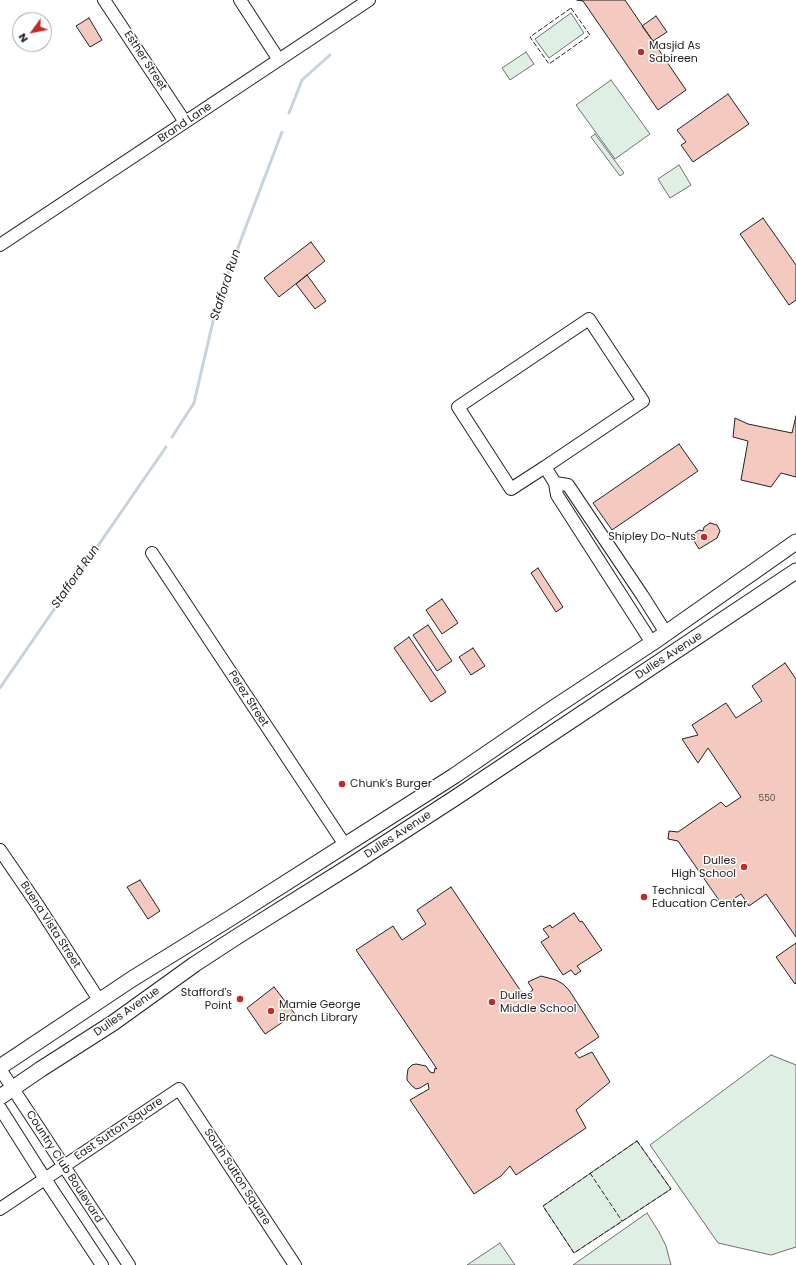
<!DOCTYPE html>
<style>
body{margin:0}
#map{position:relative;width:796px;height:1265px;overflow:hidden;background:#fff;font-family:Poppins,sans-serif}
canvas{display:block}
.north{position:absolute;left:12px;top:12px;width:40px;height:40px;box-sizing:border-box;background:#fff;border:1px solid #a7a7a7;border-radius:50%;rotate:237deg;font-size:11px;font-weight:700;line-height:16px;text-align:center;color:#222}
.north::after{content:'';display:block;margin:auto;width:14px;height:18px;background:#c62828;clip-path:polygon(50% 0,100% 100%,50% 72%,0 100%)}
</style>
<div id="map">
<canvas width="796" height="1265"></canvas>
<div class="north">N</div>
</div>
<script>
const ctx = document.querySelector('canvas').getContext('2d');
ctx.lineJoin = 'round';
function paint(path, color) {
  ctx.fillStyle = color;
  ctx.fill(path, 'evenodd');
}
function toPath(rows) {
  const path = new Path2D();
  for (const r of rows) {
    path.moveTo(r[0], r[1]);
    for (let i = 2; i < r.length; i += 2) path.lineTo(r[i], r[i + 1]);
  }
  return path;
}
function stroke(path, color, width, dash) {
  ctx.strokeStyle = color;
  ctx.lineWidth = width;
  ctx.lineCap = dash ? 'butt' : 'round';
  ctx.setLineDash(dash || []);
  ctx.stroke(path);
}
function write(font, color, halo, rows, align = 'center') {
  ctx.font = font + ' Poppins,sans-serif';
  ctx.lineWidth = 3;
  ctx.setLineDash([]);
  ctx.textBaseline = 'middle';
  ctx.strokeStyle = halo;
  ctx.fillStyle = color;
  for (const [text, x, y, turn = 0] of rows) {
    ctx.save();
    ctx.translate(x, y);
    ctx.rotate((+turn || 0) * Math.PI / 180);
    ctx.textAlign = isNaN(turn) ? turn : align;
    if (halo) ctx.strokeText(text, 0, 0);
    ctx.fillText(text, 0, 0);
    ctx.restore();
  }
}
const green = toPath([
 [571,13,584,33,549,58,535,39,571,13],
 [526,52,534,64,510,80,502,68,526,52],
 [611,80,650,134,615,159,576,105,611,80],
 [595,134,624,173,620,176,591,137,595,134],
 [679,165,691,185,670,198,658,179,679,165],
 [771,1055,796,1065,796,1247,771,1255,718,1243,650,1145,771,1055],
 [637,1141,671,1189,574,1253,543,1206,637,1141],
 [647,1213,659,1232,666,1246,671,1265,573,1265,647,1213],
 [500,1243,515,1265,467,1265,500,1243]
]);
paint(green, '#e0efe3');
stroke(green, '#6f6f6f', 1);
stroke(toPath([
 [289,113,302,80,330,55],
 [172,437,194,403,218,300,282,132],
 [0,688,166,447]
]), '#c7d3dd', 3);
const building = toPath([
 [577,0,625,0,686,90,658,110,583,1,577,0],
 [656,16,667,32,653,41,642,26,656,16],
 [89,18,102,40,90,47,76,26,89,18],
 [728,94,749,124,693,162,681,145,686,142,677,130,728,94],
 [763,218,796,265,796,300,789,305,740,234,763,218],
 [311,242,325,261,279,297,264,278,311,242],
 [307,275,326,301,315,309,296,284,307,275],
 [796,416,796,477,781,473,771,487,741,480,748,441,733,437,735,418,748,424,792,433,796,416],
 [679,444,698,471,612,530,593,503,679,444],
 [710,523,717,525,720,531,717,538,699,549,691,536,699,530,703,531,704,527,710,523],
 [538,568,563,607,556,612,531,573,538,568],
 [442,599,458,623,442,634,426,610,442,599],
 [428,625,452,661,437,671,413,635,428,625],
 [409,637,446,692,431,702,394,648,409,637],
 [473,648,485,666,471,675,459,657,473,648],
 [785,663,796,679,796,937,766,894,749,906,741,894,723,906,678,841,668,839,669,831,678,832,721,802,726,807,741,797,708,748,698,763,682,739,698,735,692,725,726,703,736,718,762,701,752,686,785,663],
 [140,880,160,911,148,919,127,887,140,880],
 [451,887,524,996,533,990,528,982,541,976,556,980,563,984,569,990,599,1037,575,1053,579,1058,592,1052,610,1082,576,1110,586,1128,516,1175,510,1166,501,1176,474,1194,410,1100,429,1089,428,1083,420,1088,416,1089,412,1086,407,1080,407,1076,408,1069,412,1065,416,1064,426,1066,430,1072,434,1073,435,1068,437,1069,356,950,393,926,402,940,426,924,417,910,451,887],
 [574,913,580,922,582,921,602,950,577,966,581,971,575,975,571,970,563,975,541,942,549,937,543,929,550,925,552,928,574,913],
 [796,943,796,983,795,984,776,957,796,943],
 [274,987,295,1014,265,1034,247,1008,274,987]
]);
paint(building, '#f3c9c0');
stroke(building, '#222', 1);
const minor = toPath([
 [104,0,185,122],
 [240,0,279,60],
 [0,245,369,0],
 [545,467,643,401,589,319,458,407,511,489,545,467,555,483],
 [152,553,345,845],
 [652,643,557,495,555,483,568,485,642,595,666,633],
 [0,850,39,907,99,1000],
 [0,1069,129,1265],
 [0,1108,45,1179,102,1265],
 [0,1209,179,1089,295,1265]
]);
const major = toPath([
 [0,1067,132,979,229,919,454,776,549,711,652,643,796,542],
 [0,1097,41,1069,113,1023,195,964,238,936,353,864,455,798,796,571]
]);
stroke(minor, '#222', 14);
stroke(major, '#222', 17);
stroke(minor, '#fff', 12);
stroke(major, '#fff', 15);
stroke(toPath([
 [571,8,590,35,549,64,530,37,571,8],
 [637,1141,671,1189,574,1253,543,1206,637,1141],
 [590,1173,622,1221]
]), '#222', 1, [5, 2]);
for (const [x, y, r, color] of [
 [641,52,4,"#c62828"],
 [704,537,4,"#c62828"],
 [342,784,4,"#c62828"],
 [744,867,4,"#c62828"],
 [644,897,4,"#c62828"],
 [240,999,4,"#c62828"],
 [492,1002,4,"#c62828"],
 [271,1011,4,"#c62828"]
]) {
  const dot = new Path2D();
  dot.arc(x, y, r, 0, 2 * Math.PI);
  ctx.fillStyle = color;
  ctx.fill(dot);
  stroke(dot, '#fff', 1.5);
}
write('9px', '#564c4a', null, [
 ["550",767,799]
]);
write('11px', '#222', '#fff', [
 ["Masjid As",649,46],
 ["Sabireen",649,59],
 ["Shipley Do-Nuts",696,537,"right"],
 ["Chunk's Burger",350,784],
 ["Dulles",736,861,"right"],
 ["High School",736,874,"right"],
 ["Technical",652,891],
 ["Education Center",652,904],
 ["Stafford's",232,993,"right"],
 ["Point",232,1006,"right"],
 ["Dulles",500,996],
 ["Middle School",500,1009],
 ["Mamie George",279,1005],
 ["Branch Library",279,1018]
], 'left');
write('11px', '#222', '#fff', [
 ["Esther Street",145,61,57],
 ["Brand Lane",185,123,-34],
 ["Dulles Avenue",669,656,-33],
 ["Perez Street",248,699,57],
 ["Dulles Avenue",398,835,-33],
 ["Buena Vista Street",50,925,57],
 ["Dulles Avenue",127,1012,-35],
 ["East Sutton Square",119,1129,-34],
 ["Country Club Boulevard",64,1167,57],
 ["South Sutton Square",237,1177,57]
]);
write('italic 12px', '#222', '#fff', [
 ["Stafford Run",226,285,-72],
 ["Stafford Run",76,577,-55]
]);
</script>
